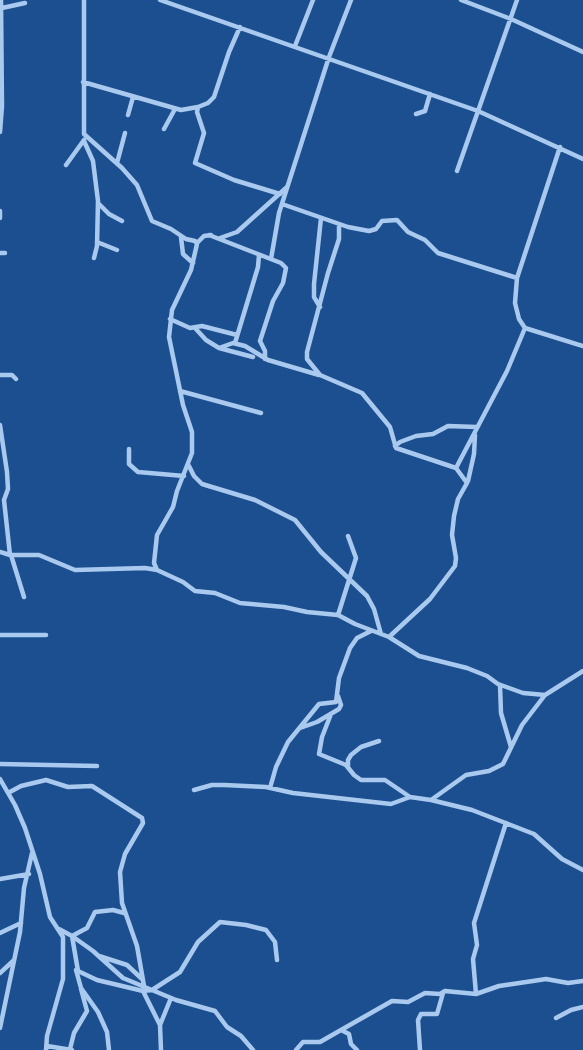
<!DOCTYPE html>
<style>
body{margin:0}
canvas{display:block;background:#1b4f8f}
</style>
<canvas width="583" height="1050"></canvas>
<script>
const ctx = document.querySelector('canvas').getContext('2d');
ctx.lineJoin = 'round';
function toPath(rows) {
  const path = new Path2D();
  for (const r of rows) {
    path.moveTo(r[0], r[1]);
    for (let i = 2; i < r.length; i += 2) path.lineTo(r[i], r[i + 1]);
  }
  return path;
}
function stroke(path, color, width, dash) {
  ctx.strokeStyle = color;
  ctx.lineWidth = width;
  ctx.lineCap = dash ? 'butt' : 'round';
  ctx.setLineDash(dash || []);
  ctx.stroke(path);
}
stroke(toPath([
 [84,0,84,134,122,168,137,185,152,221,171,229,186,239,195,241,197,244,191,270,172,310,169,337,183,405,192,432,192,453,177,491,173,507,157,535,154,563,157,570,183,582,195,591,215,593,240,603,284,607,307,612,338,615,355,624,389,637,419,656,467,668,487,676,498,684,523,693,545,695,583,671],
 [160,0,478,111,583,159],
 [461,0,511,19,583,52],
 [2,8,25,3],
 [295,46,313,0],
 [83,82,181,110,198,107,208,103,214,97,229,52,240,27],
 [198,107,197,112,204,133,195,163,234,180,280,194],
 [416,114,425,111,430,94],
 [128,115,133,97],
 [164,129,175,109],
 [0,132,2,106,1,0],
 [84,141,93,161,98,201,97,246,94,258],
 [560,147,517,278,515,303,519,319,525,328,583,346],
 [117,163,125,133],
 [66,165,84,140],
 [457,171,517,0],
 [99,204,109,214,122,221],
 [282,204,348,227,369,231,376,229,382,221,397,220,408,232,425,240,438,253,517,278],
 [0,211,0,218],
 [339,224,339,239,328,273,307,352,307,359,320,375,362,393,390,427,396,448,456,468,467,483,458,499,454,516,452,535,456,558,455,566,430,599,389,637],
 [209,235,281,263,286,268,283,283,273,301,260,341,265,351,265,359],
 [181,237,183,254,193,263],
 [220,238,237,232,287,187],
 [97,242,117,250],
 [197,243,204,236,211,235],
 [0,253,5,253],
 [271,259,279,213,329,57,351,0],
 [320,307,314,297,314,284,321,218],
 [170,319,190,328,202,326,237,335],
 [195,328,206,340,219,348,253,357],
 [235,343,258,267,259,255],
 [219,348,233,343,245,346,268,360,319,375],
 [0,375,12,375,16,379],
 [180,391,261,413],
 [0,425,7,472,8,489,4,500,10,555],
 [395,446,400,442,416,436,433,434,448,426,477,427],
 [129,449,129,464,138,472,184,476],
 [189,466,194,476,202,484,255,500,295,520,321,552,367,596,374,609,381,634],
 [456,468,507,371,525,328],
 [468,481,474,454,475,435],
 [0,552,10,555,39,555,75,570,145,568,157,570],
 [11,555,24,597],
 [338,615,356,558,348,536],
 [0,635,46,635],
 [500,685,501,713,511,747],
 [331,714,322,737,319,754,346,765,354,775,361,780,385,780,410,797],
 [300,728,317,722,339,709,341,705,338,696],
 [0,764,97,766],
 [348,766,348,760,351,755,361,747,379,741],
 [0,779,15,805,25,828,40,874,50,917,63,937,63,979,47,1036,46,1050],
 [270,788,276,767,288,742,319,704,336,702,339,678,350,648,357,638,371,631],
 [194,790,212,785,224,785,266,787,293,793,391,804,410,797,431,800,466,775,489,771,503,764,522,725,545,695],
 [8,793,21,786,46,780,68,787,92,786,142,818,143,823,125,854,120,872,122,903,137,946,144,986],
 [431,800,472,810,534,834,562,859,583,870],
 [0,879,29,874],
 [59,929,72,936,78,971,97,980,143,991,152,990,180,972,198,942,220,922,246,925,266,930,275,942,277,960],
 [0,933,21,923],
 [72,936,93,951,123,978,176,1000,215,1011,227,1027,241,1036,253,1050],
 [72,936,87,928,95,912,113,910,124,913],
 [99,956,127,965,142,979],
 [76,970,81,988,98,1012,107,1032,109,1050],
 [0,973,13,961],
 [143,991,160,1025],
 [476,994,499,986,533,981,546,979,568,983,583,981],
 [556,1018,571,1010,583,1007],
 [0,1028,20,932,24,888,32,853],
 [341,1030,392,1001,408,1002,425,993,440,994,445,991,476,994,473,959,477,945,474,923,506,823],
 [47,1046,72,1050],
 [70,1049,74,1033,87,1011,81,989],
 [161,1050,160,1025,171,998],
 [296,1050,303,1042,320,1042,341,1030,349,1034,351,1044,357,1050],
 [420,1050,418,1020,421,1014,437,1014,443,993]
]), '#a9c9ee', 4.5);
</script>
